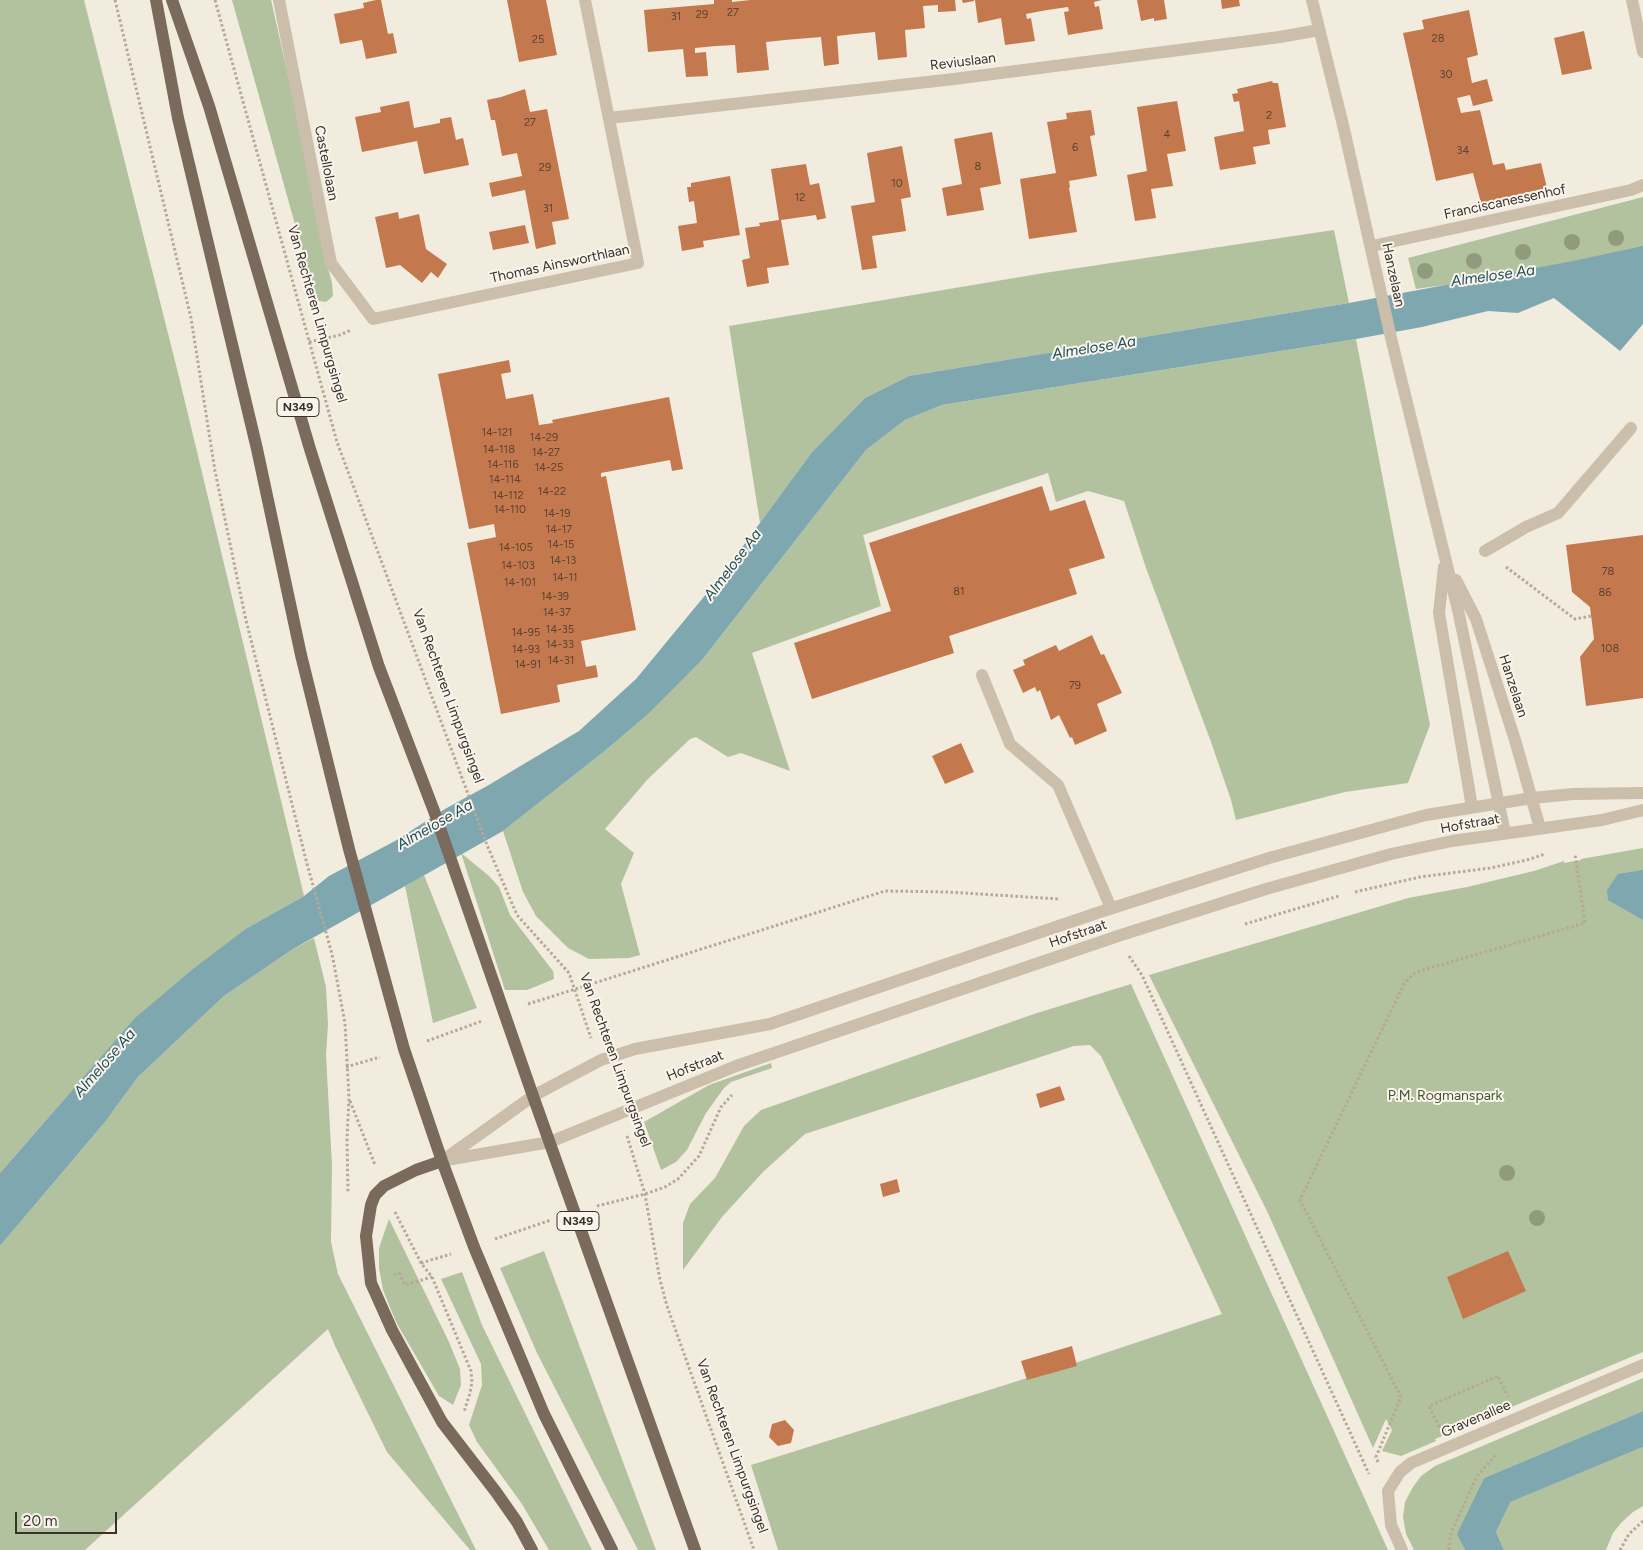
<!DOCTYPE html>
<style>
body{margin:0}
#map{position:relative;width:1643px;height:1550px;overflow:hidden;background:#f2ecdf;font-family:Figtree,sans-serif}
canvas{display:block}
.scale{position:absolute;left:15px;top:1512px;width:102px;height:22px;box-sizing:border-box;border:2px solid #39312a;border-top:0;padding-left:6px;font-size:15px;line-height:18px;white-space:nowrap;color:#39312a;-webkit-text-stroke:4px #faf5ec;paint-order:stroke}
</style>
<div id="map">
<canvas width="1643" height="1550"></canvas>
<div class="scale">20 m</div>
</div>
<script>
const ctx = document.querySelector('canvas').getContext('2d');
ctx.lineJoin = 'round';
function paint(path, color) {
  ctx.fillStyle = color;
  ctx.fill(path, 'evenodd');
}
function toPath(rows) {
  const path = new Path2D();
  for (const r of rows) {
    path.moveTo(r[0], r[1]);
    for (let i = 2; i < r.length; i += 2) path.lineTo(r[i], r[i + 1]);
  }
  return path;
}
function stroke(path, color, width, dash) {
  ctx.strokeStyle = color;
  ctx.lineWidth = width;
  ctx.lineCap = dash ? 'butt' : 'round';
  ctx.setLineDash(dash || []);
  ctx.stroke(path);
}
function write(font, color, halo, rows, align = 'center') {
  ctx.font = font + ' Figtree,sans-serif';
  ctx.lineWidth = 4;
  ctx.setLineDash([]);
  ctx.textBaseline = 'middle';
  ctx.strokeStyle = halo;
  ctx.fillStyle = color;
  for (const [text, x, y, turn = 0] of rows) {
    ctx.save();
    ctx.translate(x, y);
    ctx.rotate((+turn || 0) * Math.PI / 180);
    ctx.textAlign = isNaN(turn) ? turn : align;
    if (halo) ctx.strokeText(text, 0, 0);
    ctx.fillText(text, 0, 0);
    ctx.restore();
  }
}
paint(toPath([
 [0,0,84,0,179,377,304,896,247,928,67,1096,0,1173],
 [232,0,271,0,300,128,323,249,332,283,333,296,326,302,319,301,314,292],
 [1643,197,1643,263,1437,286,1416,289,1408,258],
 [1334,230,1349,303,909,376,865,398,812,452,760,523,729,326,1044,273],
 [1356,339,1430,725,1408,783,1345,792,1236,820,1231,800,1211,742,1146,568,1124,501,1088,491,1056,502,1048,473,863,535,881,606,752,653,790,771,741,753,728,757,696,737,690,739,647,780,605,829,634,853,621,884,640,955,629,958,589,959,568,948,536,916,523,892,503,831,606,750,649,712,702,660,866,450,905,420,942,405],
 [1643,848,1643,1352,1435,1439,1436,1441,1401,1456,1382,1451,1392,1430,1386,1419,1373,1448,1267,1211,1149,975,1408,898,1467,887,1534,871,1564,861,1564,863,1581,860,1581,859],
 [461,853,489,876,499,887,510,915,553,971,554,979,527,990,505,990],
 [424,875,477,1008,433,1023,405,886],
 [314,938,326,987,328,1024,326,1055,332,1165,331,1242,338,1274,476,1550,470,1550,387,1452,336,1348,328,1329,85,1550,0,1550,0,1246,105,1122,138,1077,224,996,293,949],
 [1131,984,1388,1550,778,1550,751,1465,1078,1362,1222,1314,1101,1056,1090,1045,1074,1046,805,1134,763,1172,722,1217,683,1270,683,1223,690,1204,715,1178,744,1126,761,1110,1034,1014],
 [771,1063,772,1068,731,1082,724,1088,706,1113,687,1150,676,1162,661,1170,644,1122,709,1085],
 [389,1219,449,1342,460,1369,461,1385,453,1405,439,1396,396,1322,383,1290,379,1268,379,1248],
 [544,1251,656,1550,638,1550,537,1353,500,1268],
 [462,1272,482,1325,592,1550,549,1550,522,1504,477,1442,469,1425,482,1385,481,1364,441,1279],
 [1643,1378,1643,1411,1484,1478,1458,1534,1465,1550,1414,1550,1406,1534,1403,1517,1405,1502,1413,1487,1421,1476,1435,1466],
 [1643,1447,1643,1506,1633,1512,1621,1523,1613,1533,1606,1550,1504,1550,1496,1532,1509,1502]
]), '#b2c29f');
paint(toPath([
 [1643,246,1643,324,1620,351,1554,298,1518,313,1488,311,1422,327,1356,339,942,405,905,420,866,450,702,660,649,713,606,750,503,831,293,949,224,996,138,1077,105,1122,0,1246,0,1173,135,1018,193,969,247,928,304,896,329,876,395,841,445,809,487,786,579,731,636,679,721,576,812,452,865,398,909,376,1349,303,1573,261],
 [1643,870,1643,920,1608,900,1607,890,1618,874],
 [1643,1411,1643,1447,1510,1502,1496,1532,1504,1550,1465,1550,1457,1534,1484,1478]
]), '#7fa7af');
paint(toPath([
 [376,0,381,0,388,34,393,33,397,53,366,59,362,40,340,44,334,14,364,8,363,3],
 [507,0,546,0,557,55,519,62],
 [714,0,732,0,732,2,750,0,955,0,956,11,938,12,938,5,923,6,925,28,905,30,907,57,878,60,875,32,854,34,837,36,839,64,824,66,821,37,785,40,766,42,769,70,737,73,735,45,716,46,695,48,695,53,706,52,708,76,686,77,683,49,648,52,644,10,714,4],
 [962,0,974,0,974,1,963,3],
 [975,0,1102,0,1094,2,1095,7,1099,6,1103,29,1068,35,1064,12,1069,11,1068,7,1047,10,1026,14,1027,19,1031,18,1035,41,1005,45,1001,18,978,23],
 [1137,0,1164,0,1167,19,1154,21,1154,18,1141,21],
 [1221,0,1239,0,1240,6,1222,9],
 [1469,10,1478,55,1467,58,1472,83,1487,79,1493,101,1473,106,1470,95,1457,98,1461,113,1480,110,1493,165,1504,163,1506,170,1541,163,1547,188,1481,203,1473,173,1436,181,1403,33,1424,29,1422,20],
 [1584,31,1592,69,1562,75,1554,38],
 [1272,81,1273,83,1278,83,1286,127,1268,130,1270,144,1253,147,1256,164,1220,170,1214,137,1244,131,1239,101,1234,102,1232,94,1238,93,1237,89],
 [525,89,530,112,547,109,569,219,552,222,556,244,536,249,525,190,492,197,489,183,522,176,517,153,502,156,495,120,491,120,487,100,501,97],
 [409,101,414,128,440,123,440,119,451,117,456,140,463,138,469,165,424,174,417,141,362,152,355,117,381,112,380,107],
 [1177,101,1186,151,1167,154,1173,186,1151,189,1156,218,1135,221,1127,175,1147,171,1137,107],
 [1091,110,1095,135,1090,136,1097,176,1069,181,1070,187,1069,188,1077,232,1029,239,1020,179,1056,173,1047,122,1067,119,1066,113],
 [992,132,1001,184,980,188,984,210,947,216,942,188,962,184,954,139],
 [902,146,911,197,901,199,906,231,872,236,877,268,862,270,851,206,875,202,867,153],
 [806,164,810,185,819,183,826,218,817,220,816,215,781,220,789,265,767,268,769,283,747,287,742,260,750,258,745,228,760,226,759,223,779,220,771,169],
 [730,176,740,235,703,241,704,247,682,251,678,226,697,223,694,201,689,202,687,187,691,187,691,183],
 [398,212,399,219,419,214,426,249,447,264,438,278,431,272,422,283,400,265,386,268,375,217],
 [525,225,529,243,493,250,489,232],
 [509,360,511,372,501,374,506,399,533,394,539,425,553,423,552,420,669,397,683,469,672,471,670,460,601,473,601,477,606,476,636,630,581,641,586,667,596,665,598,677,557,685,560,702,501,714,467,543,496,537,494,524,469,529,438,374],
 [1042,486,1050,511,1085,500,1105,558,1069,569,1077,594,949,636,954,653,812,699,794,643,891,611,869,543],
 [1643,535,1643,698,1586,706,1580,657,1594,639,1590,607,1572,592,1566,545],
 [1092,635,1101,655,1104,654,1122,693,1097,704,1107,731,1075,745,1072,737,1070,738,1059,715,1051,720,1040,690,1037,692,1035,687,1023,693,1013,670,1025,665,1023,660,1056,645,1059,651],
 [961,743,974,772,945,784,932,756],
 [1060,1086,1065,1100,1040,1108,1036,1094],
 [897,1179,900,1192,883,1197,880,1184],
 [1508,1251,1526,1291,1463,1319,1447,1277],
 [1072,1346,1077,1366,1027,1380,1021,1361],
 [785,1420,794,1430,791,1443,778,1446,769,1437,772,1424]
]), '#c3794d');
stroke(toPath([
 [115,0,191,318,215,471,245,616,306,860,332,954,345,1023,349,1098,347,1139,348,1193],
 [215,0,337,442,487,845,517,915,569,973,591,1038],
 [309,342,340,335,351,330],
 [1506,567,1575,619,1591,616],
 [1355,892,1420,877,1490,868,1527,860,1545,854],
 [1245,924,1339,896],
 [1129,956,1142,975,1369,1474],
 [528,1004,885,891,948,892,1059,899],
 [427,1041,482,1021],
 [346,1067,380,1057],
 [350,1101,375,1165],
 [627,1136,645,1194,660,1280,667,1306,754,1550],
 [597,1206,645,1194,665,1187,678,1179,699,1156,721,1107,732,1095],
 [395,1212,421,1263,432,1277,471,1371,472,1382,470,1393,464,1412],
 [495,1239,551,1220],
 [421,1263,451,1254],
 [394,1275,399,1273,405,1285,432,1277],
 [1439,1427,1429,1406,1498,1376,1508,1397],
 [1378,1462,1376,1457,1401,1397,1300,1200,1404,984,1413,974,1423,970,1585,923,1575,854],
 [1449,1550,1451,1533,1477,1476,1496,1455],
 [1620,1550,1629,1534,1643,1521]
]), '#b6a895', 3, [2.5, 2.5]);
stroke(toPath([
 [279,0,331,263,373,319,638,263,585,0],
 [1312,0,1343,125,1392,342,1458,610,1505,833],
 [1632,0,1643,52],
 [609,118,954,79,1280,37,1319,30],
 [1372,246,1631,190,1643,185],
 [1485,551,1526,527,1558,513,1631,428],
 [1444,567,1439,613,1472,807],
 [1456,580,1476,619,1515,740,1540,828],
 [982,675,1010,744,1058,785,1111,908],
 [446,1160,550,1142,736,1066,1121,935,1266,889,1391,854,1452,841,1602,820,1643,810],
 [442,1161,533,1096,601,1060,635,1049,770,1024,1100,912,1269,858,1426,815,1532,798,1573,794,1643,793],
 [1402,1550,1391,1525,1388,1491,1400,1472,1411,1463,1643,1365]
]), '#cbbeab', 12);
stroke(toPath([
 [156,0,178,118,257,449,301,655,349,849,404,1049,442,1161,474,1247,544,1414,612,1550],
 [172,0,209,106,310,449,379,667,434,811,533,1096,695,1550],
 [442,1161,416,1170,384,1186,375,1195,371,1205,366,1236,371,1283,392,1330,442,1422,496,1492,517,1522,532,1550]
]), '#7a6a5c', 12);
ctx.fillStyle = '#929a7e';
for (const [x, y] of [
 [1616,238],
 [1572,242],
 [1523,252],
 [1474,261],
 [1425,271],
 [1507,1173],
 [1537,1218]
]) {
  ctx.beginPath();
  ctx.arc(x, y, 8, 0, 2 * Math.PI);
  ctx.fill();
}
write('11px', '#5c4333', null, [
 ["27",733,13],
 ["29",702,15],
 ["31",676,17],
 ["28",1438,39],
 ["25",538,40],
 ["30",1446,75],
 ["2",1269,116],
 ["27",530,123],
 ["4",1167,135],
 ["6",1075,148],
 ["34",1463,151],
 ["8",978,167],
 ["29",545,168],
 ["10",897,184],
 ["12",800,198],
 ["31",548,209],
 ["14-121",497,433],
 ["14-29",544,438],
 ["14-118",499,450],
 ["14-27",546,453],
 ["14-116",503,465],
 ["14-25",549,468],
 ["14-114",505,480],
 ["14-22",552,492],
 ["14-112",508,496],
 ["14-110",510,510],
 ["14-19",557,514],
 ["14-17",559,530],
 ["14-15",561,545],
 ["14-105",516,548],
 ["14-13",563,561],
 ["14-103",518,566],
 ["78",1608,572],
 ["14-11",565,578],
 ["14-101",520,583],
 ["81",959,592],
 ["86",1605,593],
 ["14-39",555,597],
 ["14-37",557,613],
 ["14-35",560,630],
 ["14-95",526,633],
 ["14-33",560,645],
 ["108",1610,649],
 ["14-93",526,650],
 ["14-31",561,661],
 ["14-91",528,665],
 ["79",1075,686]
]);
for (const [x, y, w] of [
 [298,407,42],
 [578,1221,42]
]) {
  const box = new Path2D();
  box.roundRect(x - w / 2, y - 9.5, w, 19, 4);
  ctx.fillStyle = '#faf5ec';
  ctx.fill(box);
  stroke(box, '#39312a', 1);
}
write('bold 12px', '#39312a', null, [
 ["N349",298,407],
 ["N349",578,1221]
]);
write('14px', '#39312a', '#faf5ec', [
 ["Reviuslaan",963,62,-7],
 ["Castellolaan",326,163,79],
 ["Franciscanessenhof",1505,202,-12],
 ["Thomas Ainsworthlaan",560,264,-12],
 ["Hanzelaan",1393,275,78],
 ["Van Rechteren Limpurgsingel",317,314,74],
 ["Hanzelaan",1513,686,72],
 ["Van Rechteren Limpurgsingel",448,696,70],
 ["Hofstraat",1470,824,-10],
 ["Hofstraat",1078,934,-19],
 ["Van Rechteren Limpurgsingel",615,1060,70],
 ["Hofstraat",695,1066,-22],
 ["Gravenallee",1476,1419,-23],
 ["Van Rechteren Limpurgsingel",732,1446,70]
]);
write('14px', '#43562e', '#faf5ec', [
 ["P.M. Rogmanspark",1445,1096]
]);
write('italic 15px', '#204e59', '#faf5ec', [
 ["Almelose Aa",1493,276,-8],
 ["Almelose Aa",1094,348,-9],
 ["Almelose Aa",733,565,-53],
 ["Almelose Aa",435,825,-30],
 ["Almelose Aa",105,1063,-49]
]);
</script>
